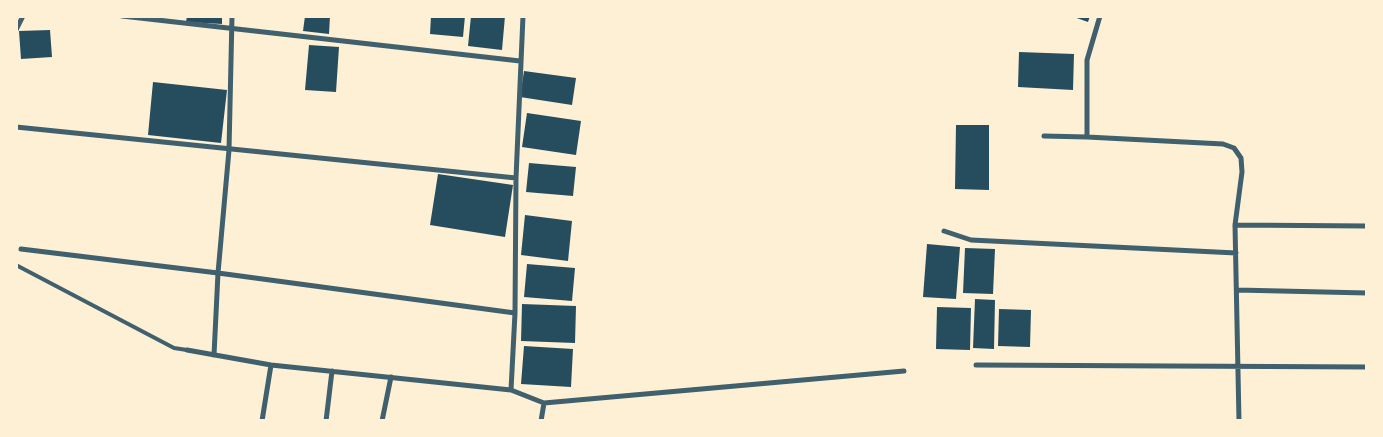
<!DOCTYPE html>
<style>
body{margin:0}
#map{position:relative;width:1383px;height:437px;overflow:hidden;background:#fdf0d5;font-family:Overpass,sans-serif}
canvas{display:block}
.frame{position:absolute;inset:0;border:18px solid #fdf0d5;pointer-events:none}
</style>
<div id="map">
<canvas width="1383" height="437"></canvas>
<div class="frame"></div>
</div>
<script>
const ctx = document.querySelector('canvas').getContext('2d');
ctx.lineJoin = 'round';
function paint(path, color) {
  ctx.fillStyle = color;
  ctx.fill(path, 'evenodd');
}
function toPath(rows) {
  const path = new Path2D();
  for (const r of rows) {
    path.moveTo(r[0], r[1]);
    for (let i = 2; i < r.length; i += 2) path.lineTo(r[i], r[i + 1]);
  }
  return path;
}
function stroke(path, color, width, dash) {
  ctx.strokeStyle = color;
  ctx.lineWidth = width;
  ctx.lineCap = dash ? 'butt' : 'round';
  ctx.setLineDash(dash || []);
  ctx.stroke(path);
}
paint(toPath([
 [187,16,222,16,222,24,186,22],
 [305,16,330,16,329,34,303,31],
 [431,16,465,16,463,37,430,34],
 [471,16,505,16,502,50,468,46],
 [1071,16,1090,16,1088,22],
 [50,30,52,57,21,59,19,31],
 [309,45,339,47,336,92,305,90],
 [1019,52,1074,54,1073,90,1018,87],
 [524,71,576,78,572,105,520,97],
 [153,82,227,90,221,143,148,135],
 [527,113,581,121,576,155,522,147],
 [956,125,989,125,989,190,955,189],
 [529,163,576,167,573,196,526,192],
 [438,174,513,185,505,237,430,225],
 [525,215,572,221,568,261,521,255],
 [927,244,960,247,956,299,923,297],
 [965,248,995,249,993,294,963,293],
 [527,264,575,268,572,301,524,297],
 [975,299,995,300,994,349,973,348],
 [522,304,576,306,575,343,521,341],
 [937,307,971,308,970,350,936,349],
 [999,309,1031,310,1030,347,998,346],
 [524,346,573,349,571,387,521,384]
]), '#264d5e');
stroke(toPath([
 [16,265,174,348,187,350]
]), '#3f606c', 4);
stroke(toPath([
 [122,16,520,61],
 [16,30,23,16],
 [16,127,516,178],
 [1044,136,1087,137,1223,144,1234,148,1241,158,1242,172,1235,225,1239,421],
 [1087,137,1087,60,1100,16],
 [1235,225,1367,226],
 [944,231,971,240,1236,253],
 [21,249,218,273,515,313],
 [1237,290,1367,293],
 [187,350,271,365,511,390,544,403,904,371],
 [214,355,218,273,229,150,232,16],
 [976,365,1367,367],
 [511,390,515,313,516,178,523,16],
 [262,421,271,365],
 [326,421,332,371],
 [382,421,391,377],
 [541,421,544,403]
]), '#3f606c', 5);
</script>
